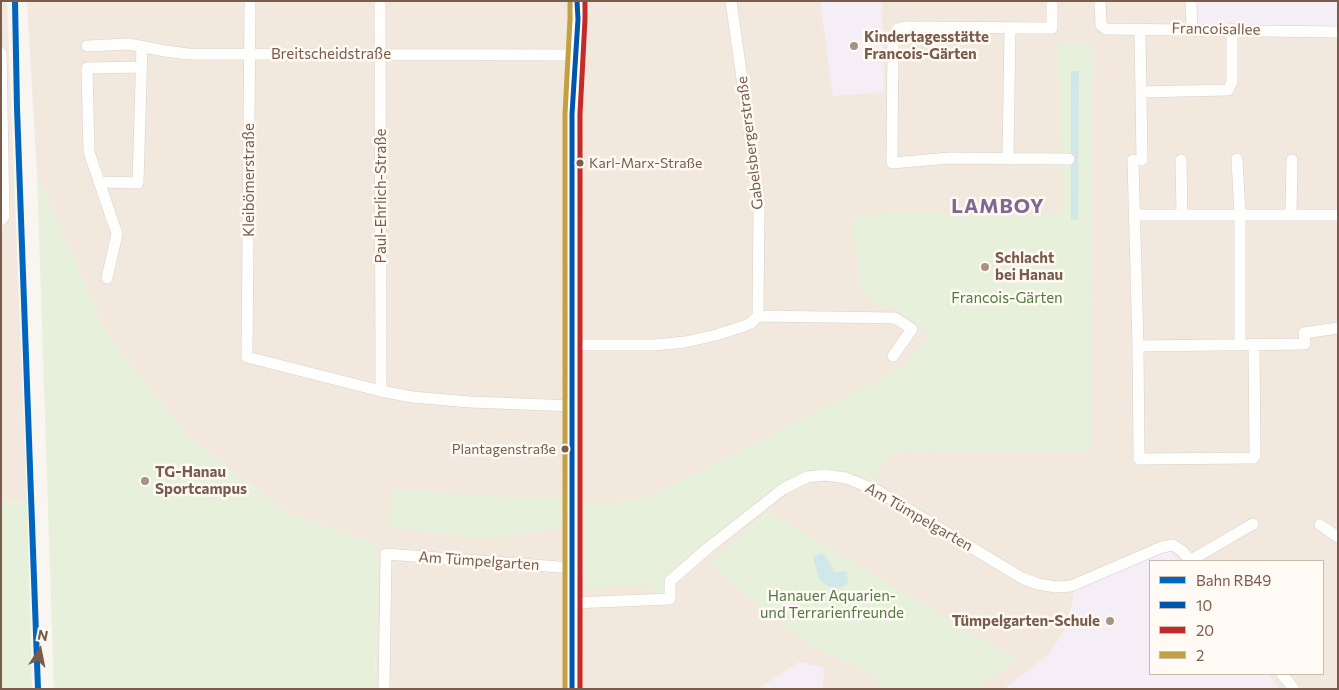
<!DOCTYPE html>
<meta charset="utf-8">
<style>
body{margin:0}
#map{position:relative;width:1339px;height:690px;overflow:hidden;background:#f9f5f0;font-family:Commissioner,sans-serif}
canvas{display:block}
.frame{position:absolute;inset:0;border:2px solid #7a5c4d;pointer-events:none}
.legend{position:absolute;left:1149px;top:560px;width:175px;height:115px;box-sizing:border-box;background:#fffaf3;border:1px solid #cabbb1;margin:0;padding:6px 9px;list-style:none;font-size:15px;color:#7a5c4d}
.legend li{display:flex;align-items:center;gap:10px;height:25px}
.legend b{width:25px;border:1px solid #cabbb1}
.north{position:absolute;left:15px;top:625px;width:50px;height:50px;-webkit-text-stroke:4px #fffaf3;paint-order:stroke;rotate:11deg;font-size:14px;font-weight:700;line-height:20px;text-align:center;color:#7a5c4d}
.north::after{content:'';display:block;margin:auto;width:18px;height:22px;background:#7a5c4d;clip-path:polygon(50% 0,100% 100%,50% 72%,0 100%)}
</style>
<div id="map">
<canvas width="1339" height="690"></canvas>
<div class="frame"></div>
<ul class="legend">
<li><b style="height:6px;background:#0065bd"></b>Bahn RB49</li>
<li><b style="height:6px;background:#0155ae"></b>10</li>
<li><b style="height:6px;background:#c32b2a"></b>20</li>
<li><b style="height:6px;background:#c3a142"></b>2</li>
</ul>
<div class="north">N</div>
</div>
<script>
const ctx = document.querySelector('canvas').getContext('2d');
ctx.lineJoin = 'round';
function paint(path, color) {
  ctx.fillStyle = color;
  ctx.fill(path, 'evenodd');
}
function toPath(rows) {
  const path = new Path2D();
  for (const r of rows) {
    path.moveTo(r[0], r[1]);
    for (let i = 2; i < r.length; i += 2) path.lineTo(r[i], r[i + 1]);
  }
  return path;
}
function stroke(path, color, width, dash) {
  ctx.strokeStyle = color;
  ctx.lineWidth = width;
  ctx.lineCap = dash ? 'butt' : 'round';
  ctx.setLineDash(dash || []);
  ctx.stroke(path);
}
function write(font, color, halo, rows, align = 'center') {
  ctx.font = font + ' Commissioner,sans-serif';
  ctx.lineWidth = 5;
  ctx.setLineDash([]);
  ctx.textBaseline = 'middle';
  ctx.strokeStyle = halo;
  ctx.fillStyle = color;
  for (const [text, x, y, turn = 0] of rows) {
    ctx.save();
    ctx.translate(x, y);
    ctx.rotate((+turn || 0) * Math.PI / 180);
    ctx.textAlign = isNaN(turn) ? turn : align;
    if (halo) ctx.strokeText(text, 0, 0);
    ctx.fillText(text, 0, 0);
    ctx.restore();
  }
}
paint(toPath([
 [1,1,7,1,27,502,1,501],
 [27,1,1338,1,1338,689,375,689,378,544,288,513,190,438,107,335,37,174],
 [1150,561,1323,561,1323,674,1150,674]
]), '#f2e8de');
paint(toPath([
 [820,1,882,1,884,92,833,96],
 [1196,1,1338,1,1338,27,1196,24],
 [1169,549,1179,561,1150,561,1150,674,1268,674,1278,686,1277,689,1004,689,1049,654,1068,625,1074,589],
 [799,662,825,668,822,689,758,689]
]), '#f6eef6');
paint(toPath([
 [1058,44,1093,44,1091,452,893,451,889,454,872,483,843,472,829,471,801,474,787,479,768,493,665,574,664,595,651,594,651,586,585,587,584,505,644,498,703,470,905,366,928,333,895,308,879,308,860,288,851,218,892,212,1062,214],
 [37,174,107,335,190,438,288,513,378,544,375,689,54,689],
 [394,488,473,495,563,499,561,528,486,539,388,527],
 [1,501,27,502,32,689,1,689],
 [767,511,1018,660,976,689,885,689,864,670,809,645,772,618,710,563]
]), '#e7f0db');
paint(toPath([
 [1071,71,1079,71,1078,220,1071,220],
 [822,553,829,561,834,572,846,571,848,583,838,589,829,587,819,579,813,557]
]), '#d0e8ea');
const street = toPath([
 [380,1,381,391],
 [1052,1,1052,28,905,27,897,29,893,37,892,163,950,158,1069,159],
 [1100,1,1101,25,1106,29,1338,32],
 [1191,1,1192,29],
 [250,3,247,357,381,391,412,397,470,402,573,406],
 [1140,29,1142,160],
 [87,46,129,44,165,51,188,54,576,55],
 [1,53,4,216,1,220],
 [1141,92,1228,90,1232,82,1232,29],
 [1008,159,1010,27],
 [1237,159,1240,214,1240,344],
 [1133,160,1138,346,1139,459,1253,458,1255,456,1254,345],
 [1181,160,1182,215],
 [99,182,138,183,142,46],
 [1134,215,1338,215],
 [1291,215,1292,160],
 [107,278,117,234,89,152,87,68,142,67],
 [758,316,895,318,912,329,893,356],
 [573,345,654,345,685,342,716,335,744,326,751,323,758,316,759,208,757,184,731,1],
 [1138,346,1305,344,1304,333,1338,328],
 [1320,525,1338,537],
 [1191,560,1253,524],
 [573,603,670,599,670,581,708,548,783,489,807,477,825,475,846,478,876,490,1022,578,1038,584,1056,587,1071,586,1162,547,1173,545,1182,551,1191,561],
 [1282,674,1294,689],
 [384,689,386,554,573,568],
 [572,689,573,336,572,114,578,19,577,1]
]);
stroke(street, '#d7d1cb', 12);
stroke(street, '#fefefd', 11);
stroke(toPath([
 [572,689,572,114,578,19,577,1]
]), '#0155ae', 5);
stroke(toPath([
 [580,689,580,114,585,19,585,1]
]), '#c32b2a', 5);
stroke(toPath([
 [565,689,565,114,570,19,570,1]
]), '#c3a142', 5);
stroke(toPath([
 [15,1,17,108,38,689]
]), '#0065bd', 6);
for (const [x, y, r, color] of [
 [854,46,5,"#a69286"],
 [580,163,4.5,"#7a5c4d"],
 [985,267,5,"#a69286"],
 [565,449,4.5,"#7a5c4d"],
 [145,481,5,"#a69286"],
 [1110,621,5,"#a69286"]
]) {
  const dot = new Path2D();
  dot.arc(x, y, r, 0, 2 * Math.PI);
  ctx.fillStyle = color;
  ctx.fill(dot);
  stroke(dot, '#fffaf3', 2);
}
write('14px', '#7a5c4d', '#fffaf3', [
 ["Karl-Marx-Straße",589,163],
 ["Plantagenstraße",556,449,"right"]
], 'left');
write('15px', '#7a5c4d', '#fffaf3', [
 ["Francoisallee",1216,29,1],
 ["Breitscheidstraße",331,54],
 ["Gabelsbergerstraße",750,143,-97],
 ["Kleibömerstraße",249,180,-90],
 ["Paul-Ehrlich-Straße",381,196,-90],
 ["Am Tümpelgarten",919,517,30],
 ["Am Tümpelgarten",479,561,4]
]);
write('bold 15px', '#7a5c4d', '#fffaf3', [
 ["Kindertagesstätte",864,37],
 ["Francois-Gärten",864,54],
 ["Schlacht",995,258],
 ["bei Hanau",995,275],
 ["TG-Hanau",155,472],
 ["Sportcampus",155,489],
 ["Tümpelgarten-Schule",1100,621,"right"]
], 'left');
write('15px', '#537a41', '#fffaf3', [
 ["Francois-Gärten",1007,298],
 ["Hanauer Aquarien-",832,596],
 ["und Terrarienfreunde",832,613]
]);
ctx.letterSpacing = '1px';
write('bold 20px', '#846695', '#fffaf3', [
 ["LAMBOY",998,206]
]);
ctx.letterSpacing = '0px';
</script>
